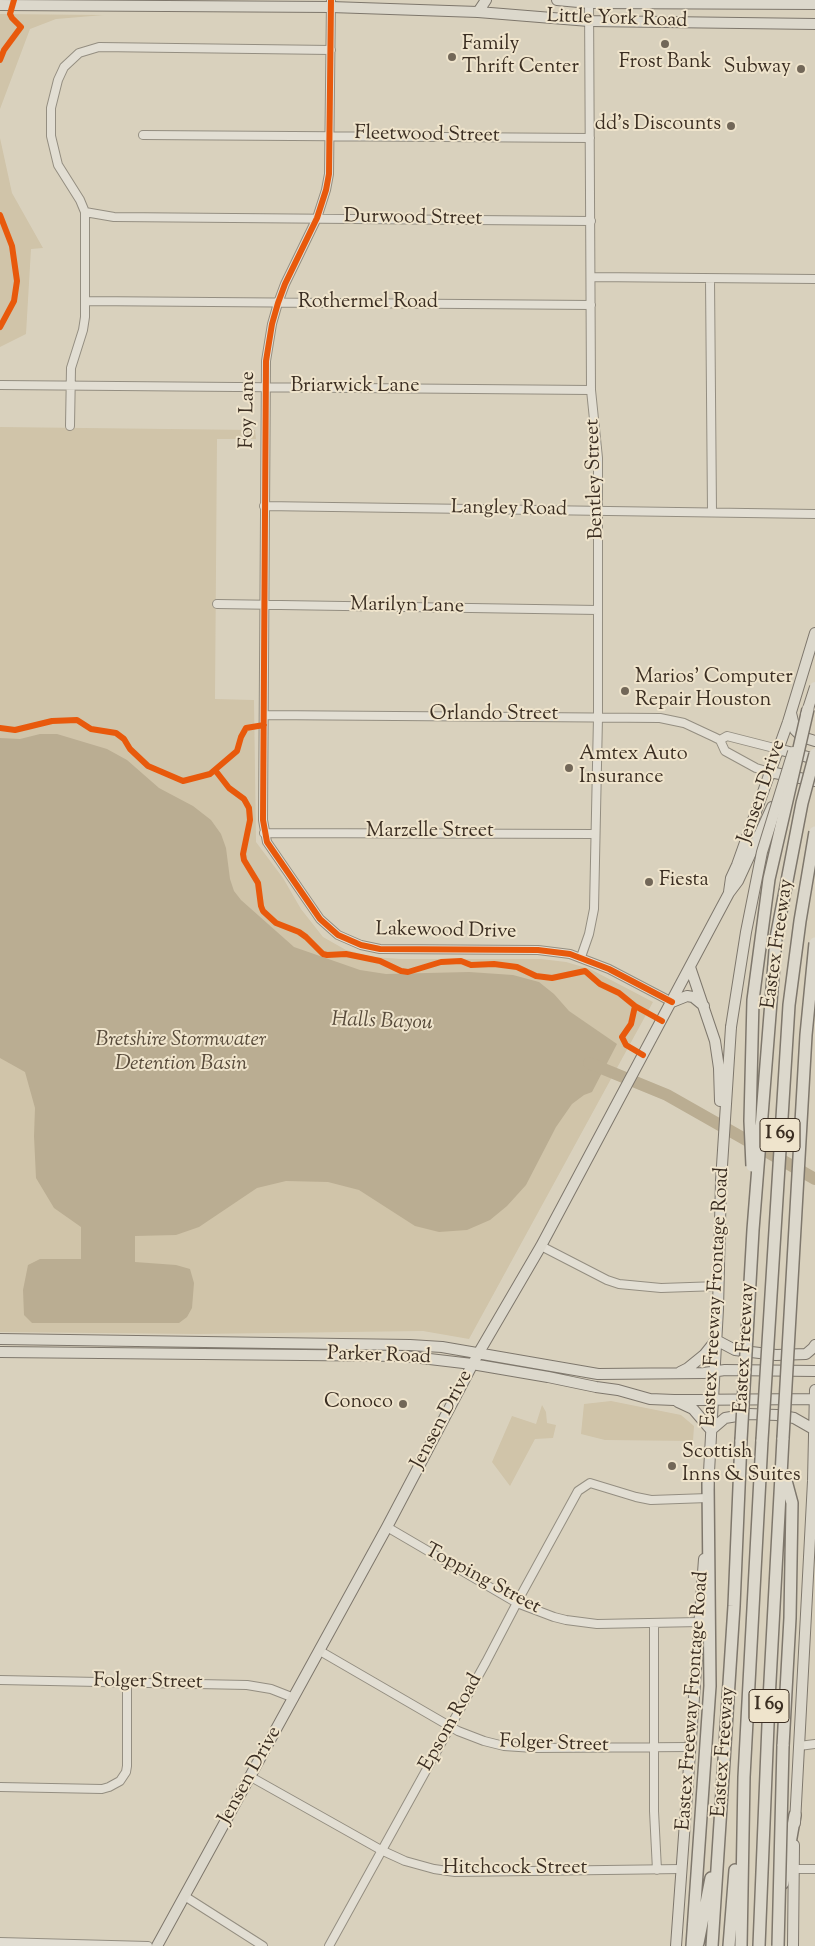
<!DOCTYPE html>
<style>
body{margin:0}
canvas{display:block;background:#d9d1bd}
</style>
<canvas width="815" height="1946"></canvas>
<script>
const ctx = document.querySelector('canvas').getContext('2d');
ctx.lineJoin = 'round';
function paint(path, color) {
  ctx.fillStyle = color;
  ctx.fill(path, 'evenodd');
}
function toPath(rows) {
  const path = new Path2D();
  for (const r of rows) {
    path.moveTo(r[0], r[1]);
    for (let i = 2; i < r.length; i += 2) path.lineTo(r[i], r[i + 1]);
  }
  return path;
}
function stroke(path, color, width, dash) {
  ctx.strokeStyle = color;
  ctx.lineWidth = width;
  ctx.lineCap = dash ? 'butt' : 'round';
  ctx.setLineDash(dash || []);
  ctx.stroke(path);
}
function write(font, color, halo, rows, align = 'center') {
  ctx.font = font + ' "Sorts Mill Goudy",serif';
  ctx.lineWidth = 4;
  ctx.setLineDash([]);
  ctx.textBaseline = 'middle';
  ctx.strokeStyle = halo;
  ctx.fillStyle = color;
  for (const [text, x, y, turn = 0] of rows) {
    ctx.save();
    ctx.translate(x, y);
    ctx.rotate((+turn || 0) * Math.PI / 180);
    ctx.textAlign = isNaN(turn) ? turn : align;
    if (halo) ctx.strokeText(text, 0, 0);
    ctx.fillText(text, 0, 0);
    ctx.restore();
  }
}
paint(toPath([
 [0,14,104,15,56,19,30,29,0,109],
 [0,138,12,193,43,248,31,249,26,334,0,347],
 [0,427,255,430,256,439,217,439,215,699,254,700,256,842,283,878,301,909,323,937,346,950,373,957,401,959,541,959,566,962,590,969,653,1002,469,1339,423,1331,197,1334,0,1332],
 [611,1401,681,1415,694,1426,693,1441,605,1440,581,1434,584,1404],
 [542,1405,546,1412,547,1423,556,1425,553,1438,535,1439,510,1486,492,1462,512,1416,536,1424]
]), '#d0c4a9');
paint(toPath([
 [40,734,57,734,107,749,127,760,159,788,193,806,211,820,221,834,226,848,230,879,234,891,241,900,294,947,360,970,386,974,469,972,513,975,539,982,554,994,569,1011,617,1044,592,1092,584,1095,572,1104,556,1127,526,1185,507,1206,490,1220,467,1230,439,1232,415,1226,359,1190,328,1182,286,1181,257,1188,199,1227,176,1235,135,1236,135,1262,176,1265,190,1269,194,1283,192,1308,187,1317,179,1323,32,1323,24,1315,23,1290,28,1265,40,1259,81,1259,81,1227,54,1208,36,1178,34,1136,35,1108,25,1072,0,1058,0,738,20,739]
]), '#baad92');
stroke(toPath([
 [589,1063,667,1095,815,1179]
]), '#baad92', 12);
const minor = toPath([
 [331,0,329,174,326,190,317,218,285,284,278,303,272,324,266,361,263,820,267,842,320,919,338,935,361,945,380,949,538,950,570,954,609,969,672,1002],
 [143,135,590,138],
 [85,212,114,217,591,221],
 [591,277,815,279],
 [710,279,712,512],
 [85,301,591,305],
 [0,385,591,390],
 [70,426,71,368,83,330,85,317,85,212,80,200,58,165,51,136,51,108,58,80,64,67,79,53,99,47,331,50],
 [264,506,815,514],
 [217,604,598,610],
 [264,715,660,718,684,723,714,737,720,740,725,751,756,768,770,772],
 [720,740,727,736,778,749],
 [264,833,595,834],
 [581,957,589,934,594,909,598,717,598,458,591,390,589,0],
 [541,1246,607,1280,619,1284,661,1288,719,1286],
 [387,1527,517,1603,554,1617,566,1620,597,1624,700,1622],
 [654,1624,654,1811,657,1870],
 [320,1651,458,1731,484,1741,504,1746,534,1748,691,1747],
 [0,1680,247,1685,271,1689,294,1698],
 [799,1746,815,1744],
 [251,1777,381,1850,405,1861,434,1869,455,1872,681,1869],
 [0,1787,102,1789,109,1787,120,1781,126,1772,127,1766,127,1682],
 [793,1869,815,1869],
 [186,1897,263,1946],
 [0,1942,148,1946],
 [329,1946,486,1662,521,1595,578,1491,590,1483,636,1497,651,1500,708,1498]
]);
const major = toPath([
 [557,0,589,3,815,4],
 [0,5,331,7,478,12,589,21,815,24],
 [478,12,486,0],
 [791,713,795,730,802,737,815,741],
 [778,749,815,759],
 [770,772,815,781],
 [729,892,731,878,737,865,788,722,815,633],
 [690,967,715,1041,719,1068,720,1101],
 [672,1002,687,996,693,997,704,1006],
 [0,1339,410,1345,442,1347,598,1374,704,1373,725,1370,815,1371],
 [716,1340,735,1350,776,1355,806,1354,813,1348,815,1345],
 [0,1352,404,1356,472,1364,548,1377,596,1387,618,1390,650,1399,674,1400,815,1399],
 [680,1372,688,1368,704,1355,716,1340],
 [678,1402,693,1409,711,1430],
 [711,1430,725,1418,749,1414,777,1415,794,1418,815,1430],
 [708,1490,718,1309,721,1181,731,1027],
 [795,1823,813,1481,815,1390],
 [157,1946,387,1527,478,1354,541,1246,729,893,738,881,772,807],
 [676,1946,704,1559],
 [793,1946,794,1845]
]);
const highway = toPath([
 [783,1746,790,1618,792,1503,785,1477],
 [783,1883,795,1815],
 [698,1943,711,1878],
 [692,1946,710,1686,708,1483],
 [712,1946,734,1606,741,1440],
 [729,1946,735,1870],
 [741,1946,744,1777,762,1440],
 [759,1946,769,1700,783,1438]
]);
stroke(minor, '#948e81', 10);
stroke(major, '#7e776c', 12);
stroke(highway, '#7e776c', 14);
stroke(minor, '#e2ded3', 8);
stroke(major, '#dcd8cc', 10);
stroke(highway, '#dcd8cc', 11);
const majorBridge = toPath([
 [806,715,815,687],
 [731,1027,746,932,762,852,793,752]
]);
const highwayBridge = toPath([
 [752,1166,750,1121,753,1000,769,879,808,709],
 [783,1438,806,1035,815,943],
 [741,1440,753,1230,776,938,802,803,815,754],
 [762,1440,789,1005,800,921,815,832],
 [778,1946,783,1746]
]);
stroke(majorBridge, '#7e776c', 12, []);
stroke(highwayBridge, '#7e776c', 14, []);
stroke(majorBridge, '#dcd8cc', 10);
stroke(highwayBridge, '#dcd8cc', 11);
stroke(toPath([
 [331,0,329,174,326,190,317,218,285,284,278,303,272,324,266,361,263,820,267,842,320,919,338,935,361,945,380,949,538,950,570,954,609,969,672,1002],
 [0,60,4,50,21,27,12,18,10,14,14,0],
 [0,215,12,246,17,281,14,301,0,327],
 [0,728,15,730,52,721,77,720,91,729,116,733,124,739,130,749,148,766,183,781,210,774,237,751,241,737,246,728,264,725],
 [215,770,229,788,244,799,249,808,250,820,243,854,244,860,258,883,261,906,263,911,276,923,299,932,306,937,323,954,327,955,346,954,380,961,401,971,408,972,441,962,461,961,471,965,494,964,517,967,536,976,552,978,585,971,600,984,619,993,635,1006,662,1021],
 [635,1006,631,1024,622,1037,626,1045,643,1055]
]), '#e8590c', 6);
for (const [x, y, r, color] of [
 [665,44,5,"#726758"],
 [452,57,5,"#726758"],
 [801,69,5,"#726758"],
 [731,126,5,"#726758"],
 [625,691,5,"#726758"],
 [569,768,5,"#726758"],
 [649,882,5,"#726758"],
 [403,1404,5,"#726758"],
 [672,1466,5,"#726758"]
]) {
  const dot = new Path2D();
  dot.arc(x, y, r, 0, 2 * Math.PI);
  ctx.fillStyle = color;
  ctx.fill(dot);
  stroke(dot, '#efe4cc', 2);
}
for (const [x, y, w] of [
 [780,1135,40],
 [769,1706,40]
]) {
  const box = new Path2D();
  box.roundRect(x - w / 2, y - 16.5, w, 33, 4);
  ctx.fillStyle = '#efe4cc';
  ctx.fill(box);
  stroke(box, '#3b2e22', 1);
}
write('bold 19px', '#3b2e22', null, [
 ["I 69",780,1135],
 ["I 69",769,1706]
]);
write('20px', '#3b2e22', '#efe4cc', [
 ["Little York Road",617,20,2],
 ["Fleetwood Street",427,136,1],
 ["Durwood Street",413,219,1],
 ["Rothermel Road",368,304],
 ["Briarwick Lane",355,388],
 ["Foy Lane",249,410,-89],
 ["Bentley Street",596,479,-92],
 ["Langley Road",509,510,1],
 ["Marilyn Lane",407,607,1],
 ["Orlando Street",494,716],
 ["Jensen Drive",763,792,-71],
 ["Marzelle Street",430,833],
 ["Lakewood Drive",446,932,1],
 ["Eastex Freeway",779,944,-82],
 ["Eastex Freeway Frontage Road",717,1297,-87],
 ["Eastex Freeway",746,1348,-87],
 ["Parker Road",379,1357,2],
 ["Jensen Drive",443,1420,-62],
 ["Topping Street",482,1580,28],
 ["Folger Street",148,1683,1],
 ["Eastex Freeway Frontage Road",694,1701,-86],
 ["Epsom Road",452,1723,-61],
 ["Folger Street",554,1745,2],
 ["Eastex Freeway",725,1752,-86],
 ["Jensen Drive",251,1776,-61],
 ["Hitchcock Street",515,1870]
]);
write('20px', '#3b2e22', '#efe4cc', [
 ["Family",462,46],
 ["Thrift Center",462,69],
 ["Frost Bank",665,64,"center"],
 ["Subway",791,69,"right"],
 ["dd's Discounts",721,126,"right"],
 ["Marios' Computer",635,679],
 ["Repair Houston",635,702],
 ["Amtex Auto",579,756],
 ["Insurance",579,779],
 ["Fiesta",659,882],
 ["Conoco",393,1404,"right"],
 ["Scottish",682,1454],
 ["Inns & Suites",682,1477]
], 'left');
write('italic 21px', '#574a3a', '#efe4cc', [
 ["Halls Bayou",382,1023,2],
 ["Bretshire Stormwater",181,1041],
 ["Detention Basin",181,1065]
]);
</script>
